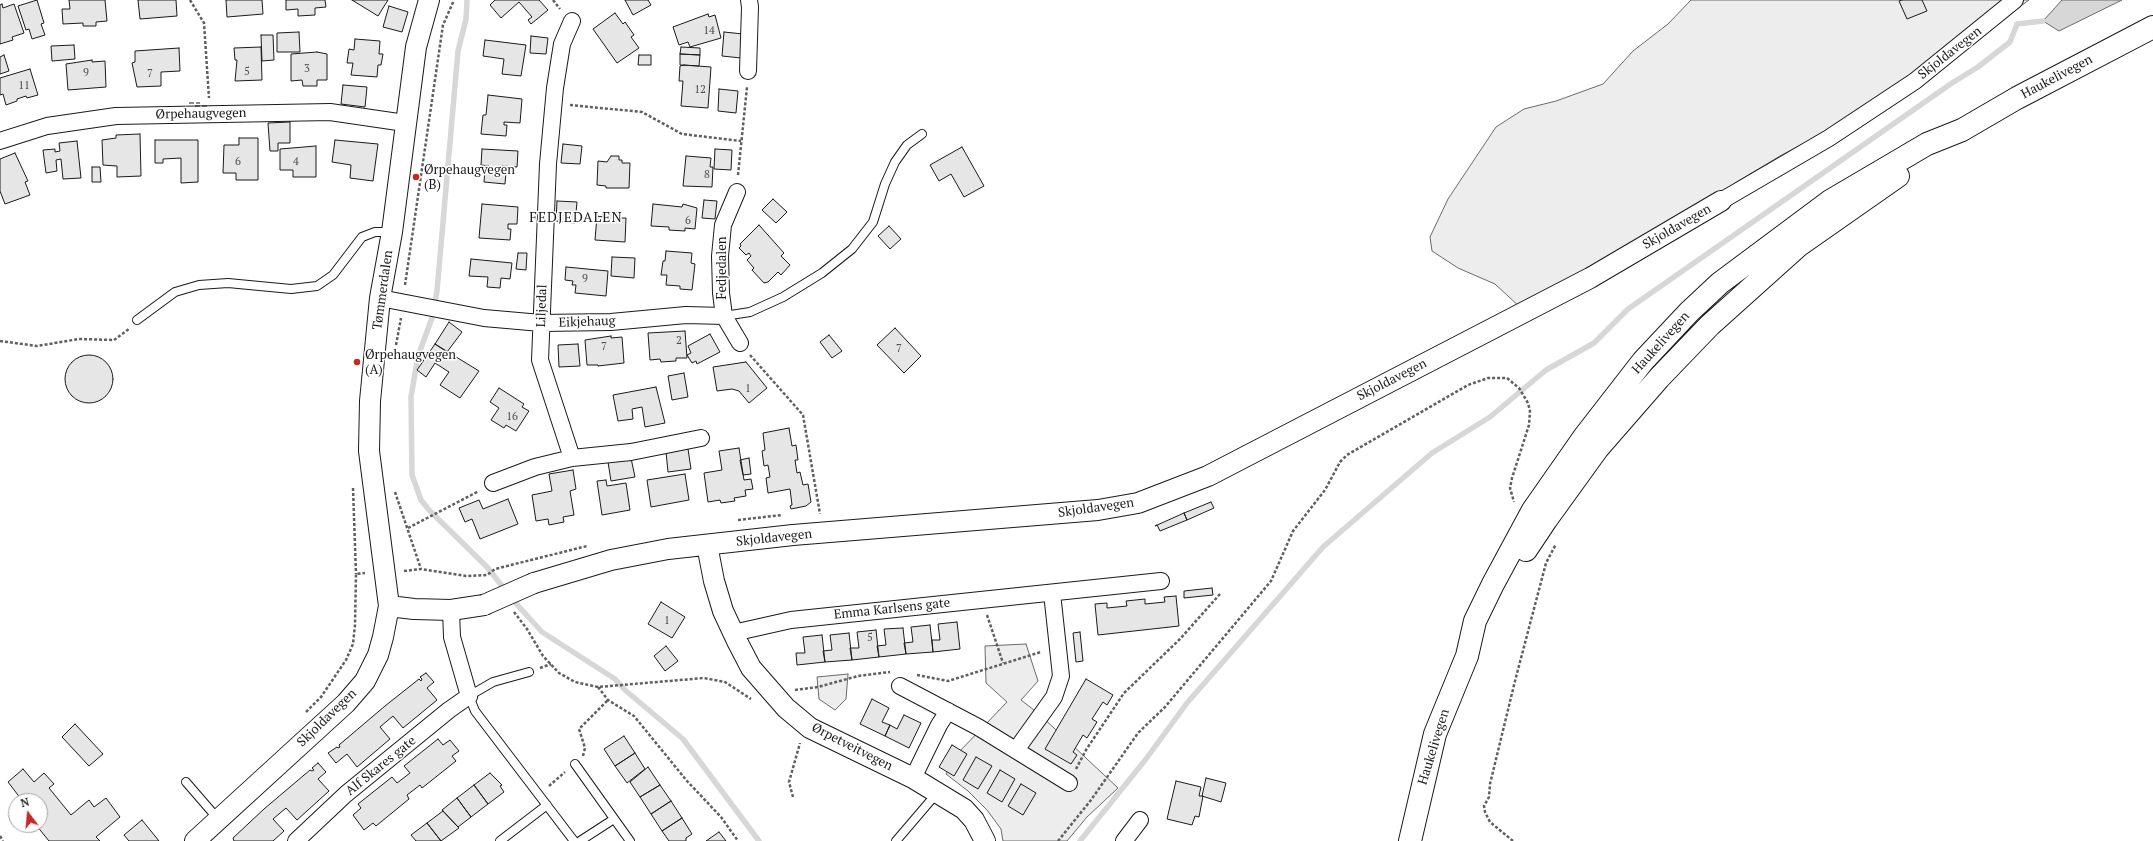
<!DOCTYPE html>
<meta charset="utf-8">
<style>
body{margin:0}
#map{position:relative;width:2153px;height:841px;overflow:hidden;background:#fff;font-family:"PT Serif",serif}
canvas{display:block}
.north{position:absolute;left:8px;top:793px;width:40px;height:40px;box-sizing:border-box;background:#fff;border:1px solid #a3a3a3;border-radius:50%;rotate:344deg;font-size:11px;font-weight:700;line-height:16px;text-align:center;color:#1a1a1a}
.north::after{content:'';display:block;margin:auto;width:14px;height:18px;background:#c62828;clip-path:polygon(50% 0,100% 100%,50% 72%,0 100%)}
</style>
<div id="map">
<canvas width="2153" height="841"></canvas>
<div class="north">N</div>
</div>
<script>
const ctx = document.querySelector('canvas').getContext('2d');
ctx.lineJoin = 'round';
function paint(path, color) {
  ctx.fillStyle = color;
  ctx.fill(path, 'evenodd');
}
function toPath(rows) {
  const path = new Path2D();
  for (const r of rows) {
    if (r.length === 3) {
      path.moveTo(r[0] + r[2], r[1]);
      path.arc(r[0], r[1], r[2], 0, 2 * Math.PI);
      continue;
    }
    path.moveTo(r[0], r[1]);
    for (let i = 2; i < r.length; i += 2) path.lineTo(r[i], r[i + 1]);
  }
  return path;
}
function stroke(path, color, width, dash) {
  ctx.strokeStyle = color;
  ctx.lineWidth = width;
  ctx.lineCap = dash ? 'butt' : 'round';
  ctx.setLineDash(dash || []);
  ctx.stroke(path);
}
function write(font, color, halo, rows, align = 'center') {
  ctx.font = font + ' "PT Serif",serif';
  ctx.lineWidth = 3;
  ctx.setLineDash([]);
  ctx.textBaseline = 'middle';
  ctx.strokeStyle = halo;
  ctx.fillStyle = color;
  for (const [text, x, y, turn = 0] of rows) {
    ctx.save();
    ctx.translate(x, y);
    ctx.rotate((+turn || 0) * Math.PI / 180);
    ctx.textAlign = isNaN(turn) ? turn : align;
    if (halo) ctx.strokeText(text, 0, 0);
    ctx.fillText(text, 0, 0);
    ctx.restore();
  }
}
const green = toPath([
 [1691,0,2029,0,1991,28,1829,130,1780,156,1735,183,1665,231,1522,309,1495,284,1458,268,1432,251,1430,237,1448,199,1496,127,1524,109,1556,101,1603,84,1633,51,1668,24,1691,0],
 [1026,644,1038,681,1021,700,1039,714,1118,788,1087,817,1067,841,1003,841,1001,829,987,810,968,791,946,774,958,753,1007,702,986,683,985,646,1026,644],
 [848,674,846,699,835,710,819,699,817,677,848,674]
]);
paint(green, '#ededed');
stroke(green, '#6a6a6a', 1);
const water = toPath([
 [2062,0,2122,0,2059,31,2043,21,2062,0]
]);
paint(water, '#d7d7d7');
stroke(water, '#6a6a6a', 1);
stroke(toPath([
 [467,0,466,19,458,51,437,291,432,318,418,356,411,397,412,475,421,500,429,510,487,567,506,591],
 [511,598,542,632,615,679,625,690,683,739,759,841],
 [1080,841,1146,759,1187,703,1323,547,1432,453,1490,417,1546,370,1594,343,1628,309,1952,83,1978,67,2010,42,2017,24,2043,21]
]), '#d7d7d7', 5.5);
const building = toPath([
 [37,0,44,23,41,24,45,35,32,39,29,29,26,30,18,6,37,0],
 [69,0,105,0,107,21,96,22,96,26,83,26,83,23,63,24,62,9,70,9,69,0],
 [138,0,176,0,177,16,140,19,138,0],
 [226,0,262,0,263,14,227,17,226,0],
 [286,0,325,0,326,7,315,8,315,15,298,16,298,9,286,10,286,0],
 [352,0,388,0,378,16,352,0],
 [495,0,539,0,548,10,531,24,528,20,532,17,519,2,501,18,490,5,495,0],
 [625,0,648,0,651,5,633,15,625,0],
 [1902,0,1922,0,1927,11,1907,19,1899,1,1902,0],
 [2,4,3,8,14,4,24,33,12,37,13,40,0,44,0,5,2,4],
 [389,6,408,12,402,32,383,27,389,6],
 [615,13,623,24,625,22,634,35,631,37,639,48,617,63,593,29,615,13],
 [708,14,709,17,715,15,721,38,690,47,688,42,679,45,673,27,708,14],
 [299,32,300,52,277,52,277,33,299,32],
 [724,32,743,34,741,58,722,56,724,32],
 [261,35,273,35,274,60,262,61,261,35],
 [531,36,548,38,546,54,530,53,531,36],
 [355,39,380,41,379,54,383,54,381,65,378,65,377,77,351,75,353,63,347,63,349,49,354,50,355,39],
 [485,40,526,45,521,76,502,74,504,59,483,56,485,40],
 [74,45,75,59,52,61,51,46,74,45],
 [261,47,262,80,235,81,237,60,235,60,234,48,261,47],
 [681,47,700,48,700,55,680,54,681,47],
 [179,48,180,71,161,72,161,86,137,87,132,63,135,62,135,51,179,48],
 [317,52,327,54,327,80,317,80,317,86,303,86,302,80,291,81,291,54,317,52],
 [680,54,700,55,699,66,680,65,680,54],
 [4,55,9,71,0,74,0,57,4,55],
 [639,55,651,55,651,65,638,65,639,55],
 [92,60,92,62,105,61,106,87,68,90,66,64,92,60],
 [684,65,711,67,708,108,681,106,683,81,679,81,680,66,684,65],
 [30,69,38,95,27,98,26,96,17,99,17,101,6,105,3,94,0,95,0,78,30,69],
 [343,85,367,87,365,107,341,104,343,85],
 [719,89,738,91,736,113,718,111,719,89],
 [488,95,522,99,520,123,504,122,504,125,507,125,506,136,481,134,483,115,486,115,488,95],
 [290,122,290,143,278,143,278,151,270,151,268,123,290,122],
 [140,134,141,176,117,177,117,166,103,165,102,140,116,138,116,135,140,134],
 [239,138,258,138,258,180,236,180,236,173,223,173,224,145,239,145,239,138],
 [155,140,198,140,198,182,181,183,181,158,163,159,163,163,155,163,155,140],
 [335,140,378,144,373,181,350,178,351,165,332,162,335,140],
 [77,141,81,178,63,179,61,159,56,160,57,171,46,173,43,150,55,149,55,152,60,151,59,143,77,141],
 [563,144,582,146,580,164,561,163,563,144],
 [316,146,316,177,293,177,293,170,280,170,280,149,316,146],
 [962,147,984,186,964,197,951,174,939,181,930,165,962,147],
 [482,149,518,151,517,167,502,166,502,172,506,172,505,184,484,182,485,170,489,171,489,166,481,165,482,149],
 [715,149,732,150,731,170,714,169,715,149],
 [15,153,28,181,25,182,30,195,5,204,0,191,0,159,15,153],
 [611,156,619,156,619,160,622,160,622,163,630,163,629,188,606,188,606,186,597,185,598,161,607,162,611,156],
 [686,156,711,158,710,167,713,167,712,187,683,186,686,156],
 [92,167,100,167,101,182,92,182,92,167],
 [773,199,787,212,776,223,762,210,773,199],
 [704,200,717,201,715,219,702,218,704,200],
 [557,201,577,202,575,223,556,221,557,201],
 [482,204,518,207,517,224,508,224,508,229,511,229,510,240,479,238,482,204],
 [653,204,682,207,683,204,697,208,695,229,685,228,685,231,669,230,669,227,651,226,653,204],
 [603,212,620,213,620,218,626,218,625,242,595,240,597,216,603,217,603,212],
 [759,225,784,253,781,256,790,265,781,275,778,272,768,282,764,283,752,270,754,268,747,260,751,256,749,253,746,255,739,248,741,246,740,244,759,225],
 [889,226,901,239,890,249,878,236,889,226],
 [666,251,692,253,691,263,695,264,692,290,680,289,680,286,666,285,667,275,661,275,663,261,665,261,666,251],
 [518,253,527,253,526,270,516,269,518,253],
 [612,257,635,258,634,278,611,276,612,257],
 [471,259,512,263,510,279,501,278,500,288,487,287,488,277,469,276,471,259],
 [566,267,608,271,606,296,575,293,576,285,572,285,573,281,565,280,566,267],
 [449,322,462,332,447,352,435,344,449,322],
 [895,328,921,356,904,373,877,345,895,328],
 [685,331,687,358,676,358,676,361,661,362,660,359,650,360,648,333,685,331],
 [710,334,720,352,697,364,696,361,692,363,687,355,691,353,688,346,710,334],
 [829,335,842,351,832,358,820,342,829,335],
 [611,336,611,338,622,337,624,363,598,366,598,365,587,365,585,340,611,336],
 [435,344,479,371,460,398,440,385,449,372,435,363,426,377,417,370,435,344],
 [578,344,580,366,559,367,558,345,578,344],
 [89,379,24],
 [746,362,767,388,749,403,739,391,732,389,717,391,713,367,746,362],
 [684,373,688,397,672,400,668,376,684,373],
 [656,387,665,423,645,427,642,407,632,409,633,419,618,421,613,395,656,387],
 [499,388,524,404,522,407,529,411,516,431,506,425,504,428,491,420,499,408,490,402,499,388],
 [789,428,792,446,796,445,798,460,795,460,797,473,800,472,803,485,808,484,811,502,806,506,791,509,790,506,792,505,790,489,768,493,766,478,770,477,768,465,764,466,762,451,765,450,763,433,789,428],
 [739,448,744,480,751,479,753,489,745,490,746,496,734,498,735,501,721,503,720,500,708,502,704,473,722,470,719,451,739,448],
 [688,449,691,469,668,472,666,452,688,449],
 [631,458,635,477,611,481,608,462,631,458],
 [749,458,751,474,743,475,740,460,749,458],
 [573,470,576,489,570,491,574,515,563,517,564,522,549,525,548,519,536,521,532,495,552,491,549,474,573,470],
 [685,474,689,500,651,507,647,480,685,474],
 [606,480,607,486,626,483,630,510,602,515,597,481,606,480],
 [508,499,518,524,480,539,472,519,465,522,459,508,479,500,483,509,508,499],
 [1211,502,1214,508,1187,520,1184,513,1211,502],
 [1184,513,1187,520,1160,531,1157,525,1155,526,1184,513],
 [1212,588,1213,595,1184,598,1184,591,1212,588],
 [1176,596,1179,626,1098,635,1095,604,1107,603,1107,608,1127,606,1126,601,1145,599,1145,604,1165,602,1164,597,1176,596],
 [661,602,685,617,672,638,648,624,661,602],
 [957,622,960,649,933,652,932,640,940,640,938,624,957,622],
 [930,625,933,652,906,654,904,643,913,642,911,627,930,625],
 [903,628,906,654,879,657,877,646,886,645,884,629,903,628],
 [876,630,879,657,852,660,850,648,859,648,857,632,876,630],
 [1080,632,1083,661,1076,662,1073,633,1080,632],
 [849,633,852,660,825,662,823,651,832,650,830,635,849,633],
 [822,635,825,662,797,665,796,653,805,653,803,637,822,635],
 [666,646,678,661,665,671,654,656,666,646],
 [426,673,434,682,427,688,437,700,403,728,393,716,380,727,390,739,357,767,347,754,336,763,328,753,337,747,338,748,340,747,339,745,385,706,419,679,421,681,422,679,420,677,426,673],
 [1086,679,1113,695,1107,705,1103,702,1092,719,1097,722,1087,738,1083,735,1073,752,1077,755,1071,764,1045,749,1086,679],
 [872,699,889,708,882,722,890,725,885,736,860,724,872,699],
 [904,715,921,723,909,748,885,736,890,725,897,729,904,715],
 [75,724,103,754,89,766,62,737,75,724],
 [624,736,635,753,615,766,604,749,624,736],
 [438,739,443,745,450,740,459,751,452,756,456,761,422,788,420,785,407,795,409,799,376,826,373,823,364,830,353,815,361,808,358,804,392,777,397,783,410,773,404,766,438,739],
 [952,745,967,754,954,776,939,767,952,745],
 [635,753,645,769,627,783,615,766,635,753],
 [976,757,992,766,978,789,963,780,976,757],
 [318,763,326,772,318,779,329,791,297,820,286,808,273,819,284,831,273,841,234,841,233,838,264,809,310,770,312,771,314,770,312,768,318,763],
 [648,767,660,785,640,797,630,782,648,767],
 [23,769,34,782,44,773,54,784,49,788,71,815,89,800,94,807,106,798,120,817,96,837,100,841,49,841,36,825,40,825,40,801,19,801,21,799,8,782,23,769],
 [1000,770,1015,779,1002,802,987,793,1000,770],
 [490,773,502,785,500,786,504,792,488,804,474,785,490,773],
 [1206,778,1226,783,1221,802,1202,796,1206,778],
 [1176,781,1201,787,1199,796,1203,796,1199,817,1195,816,1192,825,1167,819,1176,781],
 [1021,784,1036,793,1023,815,1008,806,1021,784],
 [474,785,488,804,471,817,457,798,474,785],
 [660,785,671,801,651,814,640,797,660,785],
 [457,798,471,817,458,827,442,810,457,798],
 [671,801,682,818,662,831,651,814,671,801],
 [443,811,459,828,441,841,427,823,443,811],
 [682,818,692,834,686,838,686,841,669,841,662,831,682,818],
 [142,820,159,841,129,841,124,835,142,820],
 [427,823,441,841,416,841,411,835,427,823],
 [719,832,726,841,706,841,719,832]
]);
paint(building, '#e6e6e6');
stroke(building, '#1a1a1a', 1);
const service = toPath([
 [724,316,750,312,783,297,822,273,852,249,873,222,885,184,895,162,907,145,922,134],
 [137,320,175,292,199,285,228,283,291,289,317,286,333,275,362,237,375,232,392,232],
 [529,672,493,682,469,696,475,711,574,841],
 [575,764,630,841],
 [186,782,218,819],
 [500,841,547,805],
 [580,841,614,819],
 [896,841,937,793]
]);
const minor = toPath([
 [572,21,562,44,555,88,548,164,540,360,572,458,631,452,701,438],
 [748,71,750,7,749,0],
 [0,141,47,126,116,116,330,112,405,123],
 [737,192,723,225,720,256,721,293,724,316,740,343],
 [1721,201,1829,138,1915,81,2015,0],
 [380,298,484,318,541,323,611,322,686,315,724,316],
 [493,483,535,467,572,458],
 [733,633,791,620,1161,581],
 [900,686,978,727,1069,783],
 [1016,750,1054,697,1061,676,1052,593],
 [913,778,939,725,948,711],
 [296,841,346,794,449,710,469,696,452,637,451,610],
 [1124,841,1140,820]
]);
const tertiary = toPath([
 [707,545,714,581,723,611,738,643,751,668,786,708,810,728,913,778,964,809,974,820,985,841],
 [534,583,611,560,668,549,793,535,1098,510,1138,503,1208,476,1590,278,1721,201],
 [389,606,414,609,451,610,484,605],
 [195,841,346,703,365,681,378,655,383,637,389,606,369,451,370,401,380,298,392,232,416,47,429,0]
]);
const trunk = toPath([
 [1526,550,1546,520,1598,448,1659,378,1710,325,1798,246,1898,176],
 [1410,841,1435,734,1467,656,1475,621,1493,584,1533,510,1584,437,1643,361,1689,312,1720,283,1830,201,1927,144,1962,130,2017,98,2153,27]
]);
stroke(service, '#1a1a1a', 10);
stroke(minor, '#1a1a1a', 18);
stroke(tertiary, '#1a1a1a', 22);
stroke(trunk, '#1a1a1a', 24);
stroke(toPath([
 [190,0,204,23,209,98],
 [553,0,560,9],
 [570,105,642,112,682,134,741,141],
 [738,175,747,87],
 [405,285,443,25,454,0],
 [0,341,37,346,79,339,114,340,129,329],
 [396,345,401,318],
 [750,355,803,415,820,514],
 [353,488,356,574],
 [395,492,421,569],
 [738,520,782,515],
 [408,528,479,491],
 [404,571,421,569,466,576,487,575,495,569,587,546],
 [514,612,527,629,543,656,559,673,575,682,598,687,704,678,725,682,751,699],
 [987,615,1003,663],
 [540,668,551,664],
 [917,675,948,681,1041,652],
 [598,687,608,700,634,716,687,781,721,817,738,841],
 [795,690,818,687,858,676,890,672],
 [306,712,321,697,346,660,353,644,355,625,356,574,365,573],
 [583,756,585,748,579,729,608,700],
 [1076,769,1086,750,1124,693,1180,639,1220,594],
 [549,786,565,772],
 [793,797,789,782,800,743],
 [0,836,3,841],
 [1058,841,1091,800,1138,733,1165,707,1271,581,1293,531,1325,490,1340,462,1347,455,1468,385,1488,378,1507,378,1519,388,1528,403,1530,411,1529,425,1512,478,1510,488,1514,502],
 [1513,841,1490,822,1485,812,1484,806,1489,797,1490,784,1515,681,1546,563,1556,544]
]), '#5f5f5f', 2.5, [3, 2]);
stroke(service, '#fff', 8);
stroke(minor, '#fff', 16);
stroke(tertiary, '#fff', 20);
stroke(trunk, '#fff', 22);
const tertiaryBridge = toPath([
 [484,605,534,583]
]);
stroke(tertiaryBridge, '#1a1a1a', 22, []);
stroke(tertiaryBridge, '#fff', 20);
stroke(toPath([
 [189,103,200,103],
 [195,106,207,106]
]), '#1a1a1a', 1, [5, 2]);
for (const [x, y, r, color] of [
 [416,177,4,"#c62828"],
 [357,362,4,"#c62828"]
]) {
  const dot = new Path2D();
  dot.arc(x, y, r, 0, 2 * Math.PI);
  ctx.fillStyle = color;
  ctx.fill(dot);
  stroke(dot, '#fff', 1.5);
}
write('11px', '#4d4d4d', null, [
 ["14",709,31],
 ["3",307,69],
 ["5",247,72],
 ["9",86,73],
 ["7",150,74],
 ["11",24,86],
 ["12",700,90],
 ["6",238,162],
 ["4",296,162],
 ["8",707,175],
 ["6",688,221],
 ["9",585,279],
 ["2",679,341],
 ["7",604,347],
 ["7",899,349],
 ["1",748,389],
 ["16",512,417],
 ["1",667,621],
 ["5",870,638]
]);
write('13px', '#1a1a1a', '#fff', [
 ["Skjoldavegen",1950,53,-38],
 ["Haukelivegen",2057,77,-28],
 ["Ørpehaugvegen",201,114,-1],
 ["Skjoldavegen",1677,227,-30],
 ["Fedjedalen",722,268,-90],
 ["Tømmerdalen",383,290,-82],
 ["Liljedal",542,306,-88],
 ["Eikjehaug",587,322,-2],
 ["Haukelivegen",1661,343,-48],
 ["Skjoldavegen",1392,380,-27],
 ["Skjoldavegen",1096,508,-8],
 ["Skjoldavegen",774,538,-6],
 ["Emma Karlsens gate",892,609,-6],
 ["Skjoldavegen",327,718,-44],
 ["Ørpetveitvegen",852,747,27],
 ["Haukelivegen",1434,747,-73],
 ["Alf Skares gate",381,766,-39]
]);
write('13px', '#1a1a1a', '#fff', [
 ["Ørpehaugvegen",424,170],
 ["(B)",424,185],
 ["Ørpehaugvegen",365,355],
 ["(A)",365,370]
], 'left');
ctx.letterSpacing = '1px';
write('14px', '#1a1a1a', '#fff', [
 ["FEDJEDALEN",576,218]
]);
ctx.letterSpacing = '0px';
</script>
